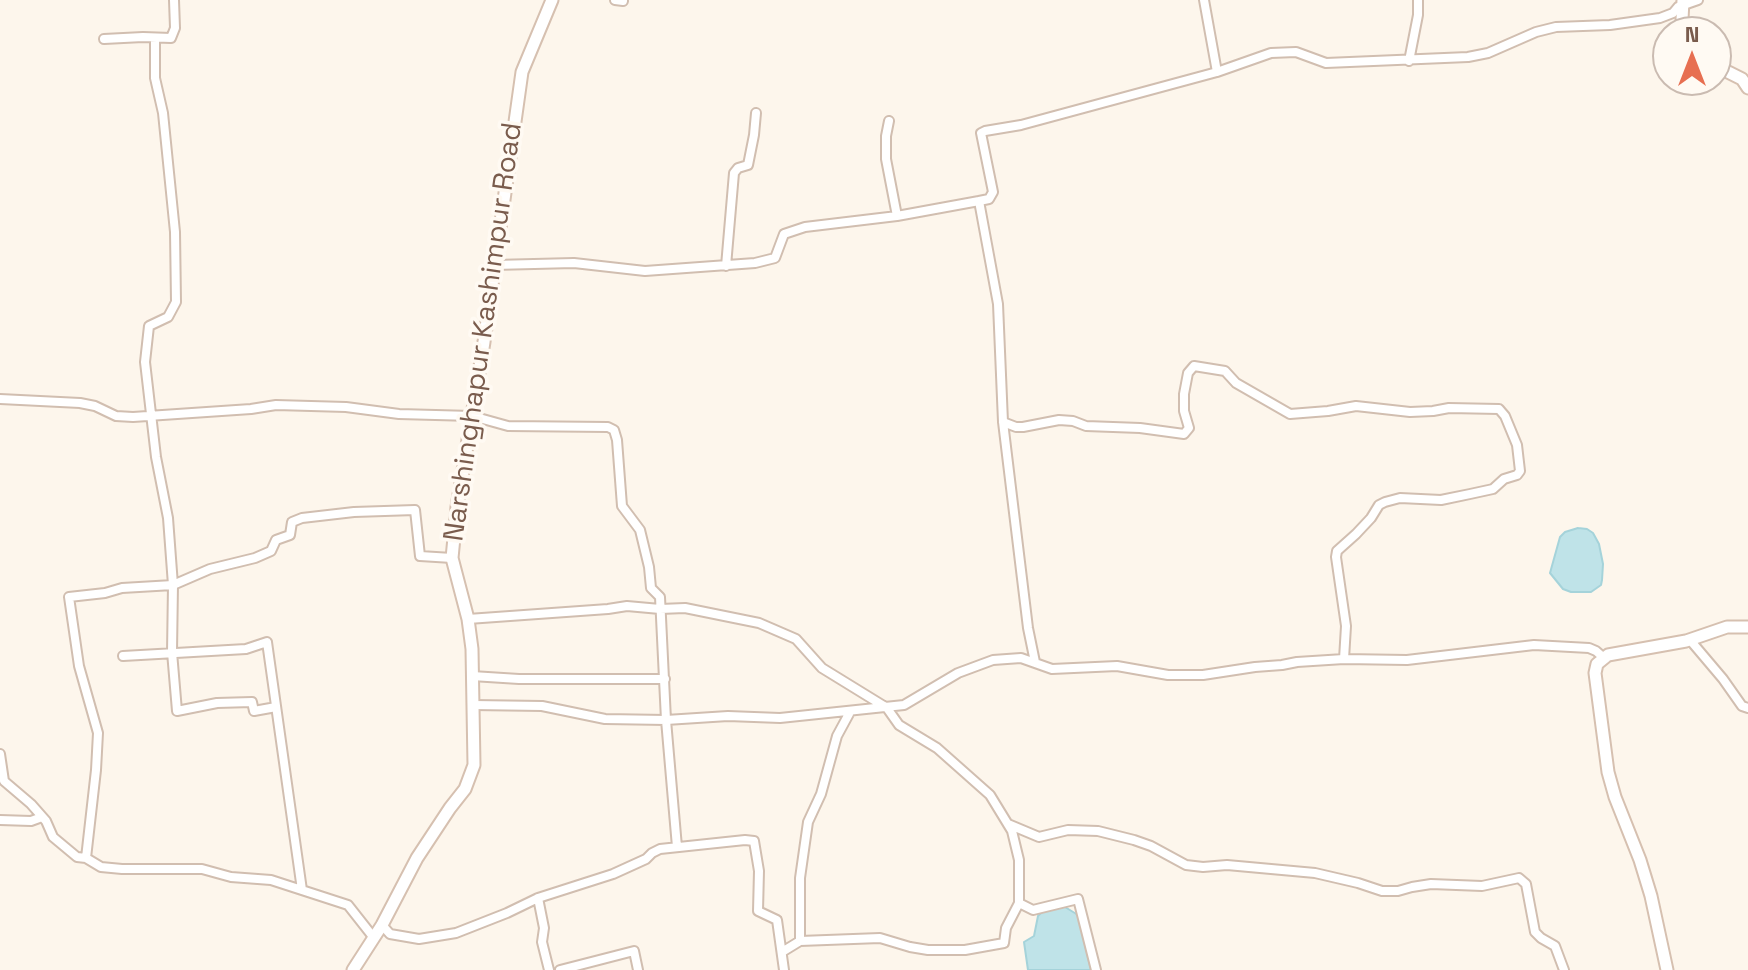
<!DOCTYPE html>
<style>
body{margin:0}
#map{position:relative;width:1748px;height:970px;overflow:hidden;background:#fdf6ec;font-family:"Space Grotesk",sans-serif}
canvas{display:block}
.north{position:absolute;left:1652px;top:16px;width:80px;height:80px;box-sizing:border-box;background:#fffaf3;border:2px solid #cabbb1;border-radius:50%;rotate:0deg;font-size:22px;font-weight:700;line-height:32px;text-align:center;color:#7a5c4d}
.north::after{content:'';display:block;margin:auto;width:28px;height:36px;background:#e76f51;clip-path:polygon(50% 0,100% 100%,50% 72%,0 100%)}
</style>
<div id="map">
<canvas width="1748" height="970"></canvas>
<div class="north">N</div>
</div>
<script>
const ctx = document.querySelector('canvas').getContext('2d');
ctx.lineJoin = 'round';
function paint(path, color) {
  ctx.fillStyle = color;
  ctx.fill(path, 'evenodd');
}
function toPath(rows) {
  const path = new Path2D();
  for (const r of rows) {
    path.moveTo(r[0], r[1]);
    for (let i = 2; i < r.length; i += 2) path.lineTo(r[i], r[i + 1]);
  }
  return path;
}
function stroke(path, color, width, dash) {
  ctx.strokeStyle = color;
  ctx.lineWidth = width;
  ctx.lineCap = dash ? 'butt' : 'round';
  ctx.setLineDash(dash || []);
  ctx.stroke(path);
}
function write(font, color, halo, rows, align = 'center') {
  ctx.font = font + ' "Space Grotesk",sans-serif';
  ctx.lineWidth = 7;
  ctx.setLineDash([]);
  ctx.textBaseline = 'middle';
  ctx.strokeStyle = halo;
  ctx.fillStyle = color;
  for (const [text, x, y, turn = 0] of rows) {
    ctx.save();
    ctx.translate(x, y);
    ctx.rotate((+turn || 0) * Math.PI / 180);
    ctx.textAlign = isNaN(turn) ? turn : align;
    if (halo) ctx.strokeText(text, 0, 0);
    ctx.fillText(text, 0, 0);
    ctx.restore();
  }
}
const water = toPath([
 [1578,528,1587,529,1593,533,1599,544,1603,564,1602,580,1601,585,1591,592,1571,592,1563,589,1550,573,1560,537,1565,532,1578,528],
 [1056,906,1065,907,1078,915,1091,970,1028,970,1024,942,1034,936,1038,916,1043,911,1056,906]
]);
paint(water, '#bfe3e8');
stroke(water, '#a5d3da', 2);
const street = toPath([
 [615,0,623,1],
 [1204,0,1217,72],
 [155,38,155,78,163,113,175,232,176,302,168,317,149,326,145,362,156,457,168,518,173,585,172,652,177,711,217,703,252,702,254,711,276,707],
 [104,39,143,37,171,38,175,28,174,0],
 [1409,61,1418,15,1418,0],
 [889,121,886,136,886,159,897,216],
 [494,265,574,263,645,271,755,263,775,258,784,234,805,227,897,216,979,201],
 [726,266,734,173,738,168,748,165,754,135,756,113],
 [0,399,80,403,95,406,116,416,133,417,251,409,276,405,346,407,399,414,472,416,508,426,608,427,614,430,617,440,622,506,640,530,649,567,651,588,660,597,666,720,677,847],
 [1003,422,1016,427,1023,427,1059,420,1073,421,1086,426,1140,428,1184,434,1189,428,1184,411,1184,394,1188,373,1194,366,1225,371,1236,383,1290,414,1328,411,1356,406,1410,412,1433,411,1449,408,1499,409,1505,416,1517,445,1520,471,1517,475,1504,479,1493,489,1470,494,1441,500,1400,498,1385,502,1379,505,1371,518,1356,534,1337,551,1336,557,1346,626,1344,659],
 [468,619,608,609,627,606,660,609,685,608,759,623,796,639,822,668,887,708,899,725,937,748,990,795,1012,831,1019,860,1019,903,1033,910,1078,899,1096,970],
 [1690,640,1723,679,1742,706,1748,708],
 [123,656,246,649,267,642,302,890],
 [1035,662,1028,628,1003,422,998,304,979,201,989,199,993,192,981,133,985,131,1021,125,1217,72,1271,53,1296,52,1326,63,1468,57,1488,53,1536,32,1556,27,1610,25,1660,18,1673,13,1678,7,1698,0],
 [472,676,519,679,665,679],
 [473,705,542,706,605,719,666,720,728,716,780,718,904,705,958,673,993,660,1021,658,1052,669,1117,666,1168,675,1203,675,1255,667,1282,665,1297,662,1344,659,1407,660,1534,645,1589,648,1596,651,1604,658],
 [0,754,4,781,31,804,46,821,53,837,77,857,86,858,101,867,122,869,202,869,231,877,271,880,348,905,374,938],
 [0,820,31,821,42,817],
 [1008,824,1039,837,1068,830,1098,831,1134,840,1151,846,1186,865,1203,867,1227,865,1315,873,1358,883,1382,891,1398,891,1412,887,1431,884,1482,886,1519,878,1526,884,1535,932,1541,938,1555,946,1564,970],
 [86,858,96,770,98,733,79,666,69,597,105,593,122,588,173,585,210,569,255,558,271,551,276,540,290,535,292,522,302,518,354,512,415,510,420,556,452,558],
 [538,898,544,928,542,942,549,970],
 [382,925,390,934,419,939,456,933,507,913,538,898,613,874,646,859,652,853,660,849,745,840,754,841,759,871,758,911,777,920,784,970],
 [800,941,800,878,808,822,821,794,837,736,850,712],
 [782,952,800,941,880,938,910,947,928,950,965,950,1004,943,1006,928,1019,903],
 [560,970,634,951,638,970]
]);
const secondary = toPath([
 [1683,0,1682,20,1686,32],
 [1716,66,1742,79,1748,88],
 [353,970,382,925,417,858,450,808,465,789,474,765,472,649,468,619,452,558,457,507,484,342,522,72,552,0],
 [1667,970,1651,896,1640,860,1615,797,1608,772,1595,673,1597,664,1608,655,1686,641,1727,627,1748,627]
]);
stroke(street, '#d1beb0', 12);
stroke(secondary, '#d6c0b0', 15);
stroke(street, '#fff', 8);
stroke(secondary, '#fff', 11);
write('28px', '#7a5c4d', '#fffaf3', [
 ["Narshinghapur Kashimpur Road",484,332,-82]
]);
</script>
